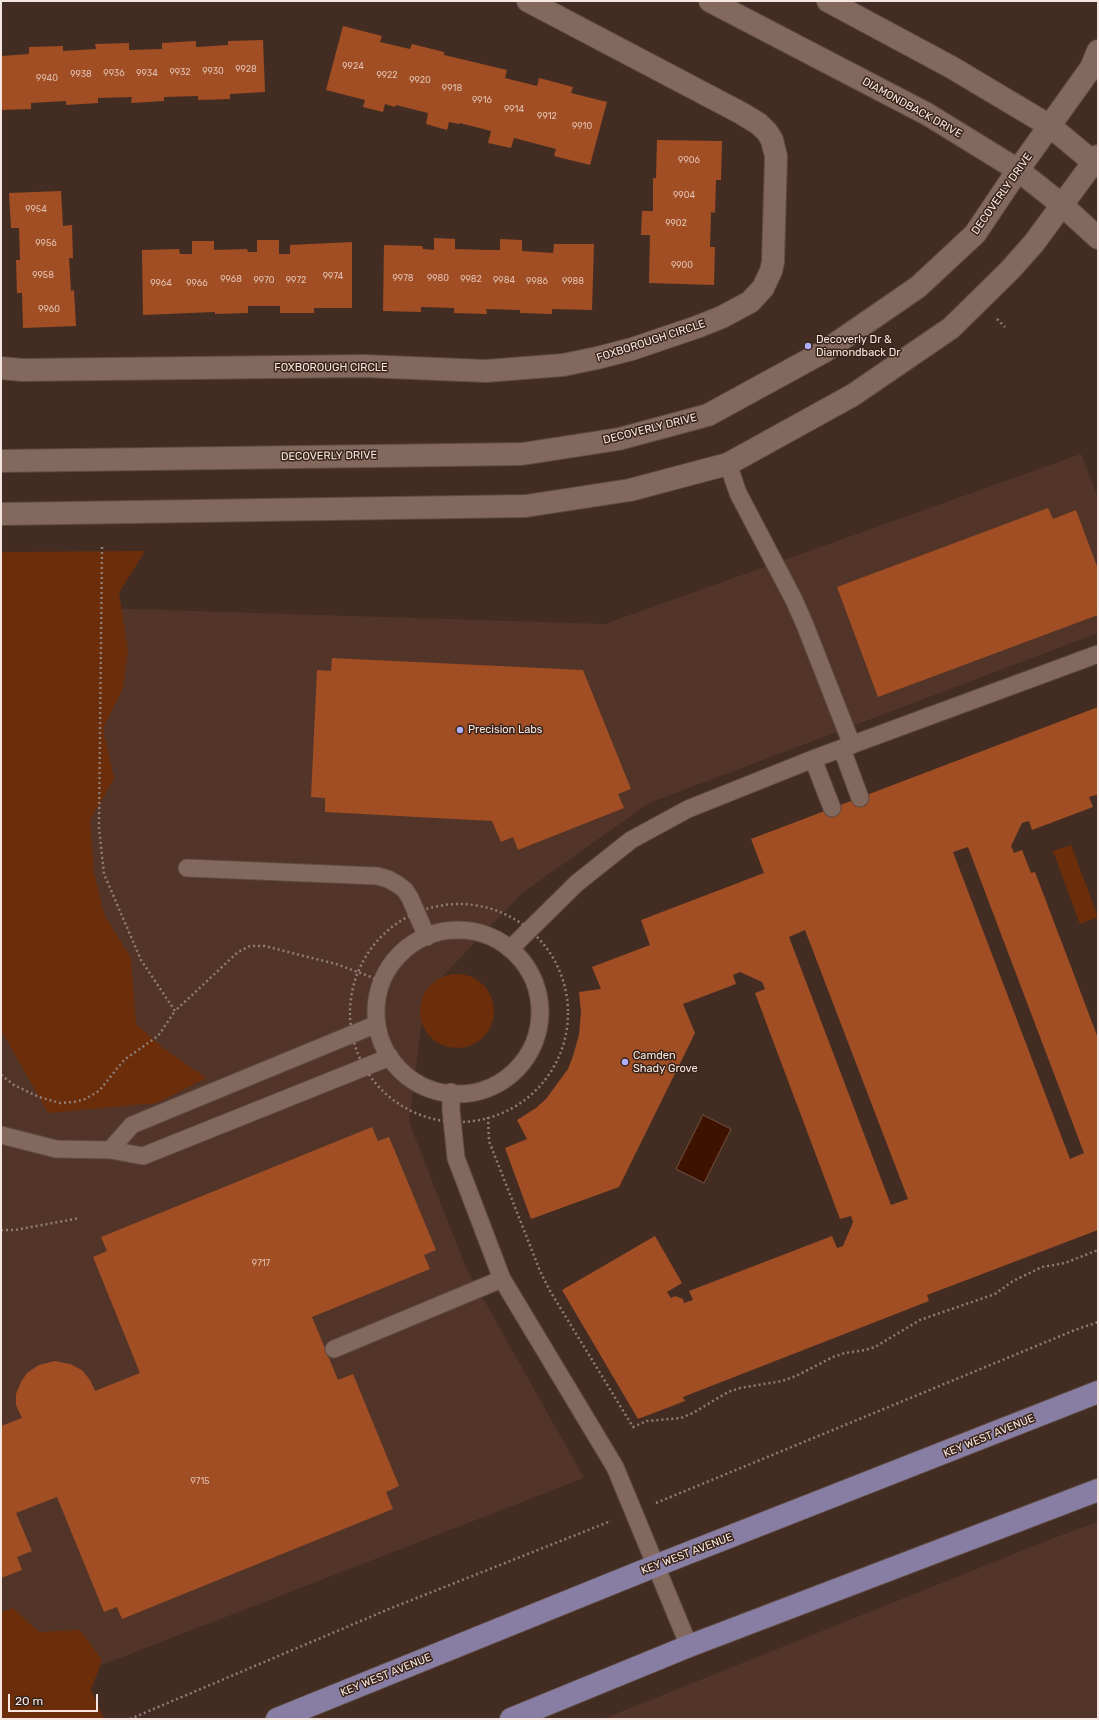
<!DOCTYPE html>
<style>
body{margin:0}
#map{position:relative;width:1099px;height:1720px;overflow:hidden;background:#432d23;font-family:Rubik,sans-serif}
canvas{display:block}
.frame{position:absolute;inset:0;border:2px solid #f5e6df;pointer-events:none}
.scale{position:absolute;left:8px;top:1694px;width:90px;height:18px;box-sizing:border-box;border:2px solid #f5e6df;border-top:0;padding-left:5px;font-size:12px;line-height:14px;white-space:nowrap;color:#f5e6df;-webkit-text-stroke:3px #392319;paint-order:stroke}
</style>
<div id="map">
<canvas width="1099" height="1720"></canvas>
<div class="frame"></div>
<div class="scale">20 m</div>
</div>
<script>
const ctx = document.querySelector('canvas').getContext('2d');
ctx.lineJoin = 'round';
function paint(path, color) {
  ctx.fillStyle = color;
  ctx.fill(path, 'evenodd');
}
function toPath(rows) {
  const path = new Path2D();
  for (const r of rows) {
    if (r.length === 3) {
      path.moveTo(r[0] + r[2], r[1]);
      path.arc(r[0], r[1], r[2], 0, 2 * Math.PI);
      continue;
    }
    path.moveTo(r[0], r[1]);
    for (let i = 2; i < r.length; i += 2) path.lineTo(r[i], r[i + 1]);
  }
  return path;
}
function stroke(path, color, width, dash) {
  ctx.strokeStyle = color;
  ctx.lineWidth = width;
  ctx.lineCap = dash ? 'butt' : 'round';
  ctx.setLineDash(dash || []);
  ctx.stroke(path);
}
function write(font, color, halo, rows, align = 'center') {
  ctx.font = font + ' Rubik,sans-serif';
  ctx.lineWidth = 3;
  ctx.setLineDash([]);
  ctx.textBaseline = 'middle';
  ctx.strokeStyle = halo;
  ctx.fillStyle = color;
  for (const [text, x, y, turn = 0] of rows) {
    ctx.save();
    ctx.translate(x, y);
    ctx.rotate((+turn || 0) * Math.PI / 180);
    ctx.textAlign = isNaN(turn) ? turn : align;
    if (halo) ctx.strokeText(text, 0, 0);
    ctx.fillText(text, 0, 0);
    ctx.restore();
  }
}
paint(toPath([
 [1081,454,1098,498,1098,633,649,803,522,893,425,995,409,1122,466,1268,584,1478,1,1704,1,605,605,624],
 [1098,1522,1098,1719,603,1719,1054,1538]
]), '#523528');
paint(toPath([
 [145,551,119,593,128,650,123,688,103,728,114,779,90,820,94,873,104,914,131,958,136,1024,163,1048,206,1078,157,1103,48,1113,1,1030,1,552],
 [1071,845,1098,917,1080,924,1053,851],
 [457,1011,37],
 [13,1608,39,1632,80,1630,102,1660,91,1690,104,1719,1,1719,1,1612]
]), '#6c2d0a');
const water = toPath([
 [703,1115,731,1129,704,1183,676,1169,703,1115]
]);
paint(water, '#3d1300');
stroke(water, '#745243', 1);
paint(toPath([
 [343,26,382,36,380,42,410,49,412,44,444,52,444,55,507,70,505,78,537,86,539,78,573,87,571,93,607,102,590,165,554,156,556,149,514,138,511,148,488,143,491,131,460,123,459,124,449,122,447,130,426,124,428,113,396,105,395,107,385,104,383,112,363,107,365,100,326,90],
 [263,40,265,92,230,94,230,99,198,100,198,96,164,97,164,101,131,103,132,97,98,98,98,103,66,105,66,101,31,103,31,109,1,110,1,56,29,54,29,47,63,46,63,51,96,49,95,44,129,43,129,50,162,49,162,43,196,41,196,47,228,45,228,41],
 [657,140,722,141,721,180,716,180,715,213,711,212,710,247,715,247,714,285,649,283,650,235,641,235,642,211,653,211,653,178,656,178],
 [61,191,63,226,72,225,73,258,69,258,71,291,74,290,76,326,23,328,22,293,17,293,16,260,20,260,19,228,11,228,9,193],
 [434,238,455,239,455,249,488,250,500,250,500,239,522,240,522,251,553,253,554,244,594,244,592,310,552,309,552,314,520,313,520,310,486,309,487,314,454,313,454,308,421,307,421,312,383,311,384,245,422,246,423,249,434,250],
 [257,240,279,240,279,254,290,254,290,245,352,242,352,308,314,308,314,313,280,313,280,306,248,306,248,313,215,314,215,312,143,315,142,250,179,249,180,254,192,254,192,241,214,241,214,250,247,249,248,252,257,252],
 [1048,508,1053,519,1076,510,1098,569,1098,615,878,697,837,587],
 [332,658,583,670,631,789,618,794,624,808,518,850,513,837,501,842,492,821,325,812,325,798,311,797,317,670,331,671],
 [1098,707,1098,796,1096,795,1089,797,1093,807,1032,830,1029,821,1022,823,1011,846,1014,853,1022,850,1031,873,1035,872,1098,1038,1098,1230,927,1295,929,1301,683,1397,685,1401,638,1419,562,1290,655,1236,682,1283,667,1292,671,1298,675,1296,683,1299,684,1303,693,1300,689,1291,832,1236,837,1248,843,1246,853,1222,851,1216,840,1219,755,993,765,989,762,982,740,972,733,975,736,984,683,1004,695,1033,619,1187,531,1219,505,1148,527,1139,517,1120,536,1108,546,1099,568,1069,573,1056,579,1035,581,1012,579,992,601,989,592,967,650,945,641,920,764,873,751,839],
 [968,847,1084,1153,1070,1159,953,852],
 [805,930,908,1199,891,1205,789,937],
 [372,1127,378,1141,389,1137,436,1250,424,1255,430,1269,312,1317,338,1380,353,1374,399,1486,386,1492,393,1509,122,1619,117,1607,104,1612,57,1497,16,1513,32,1551,17,1557,22,1570,1,1578,1,1426,22,1418,16,1405,16,1394,21,1382,27,1373,39,1365,55,1361,70,1364,82,1370,90,1380,95,1391,140,1373,93,1257,107,1251,101,1237]
]), '#a14e24');
const service = toPath([
 [728,464,738,493,794,600,805,625,852,745],
 [842,749,860,798],
 [813,759,832,808],
 [187,868,377,876,388,879,397,884,405,890,410,898,427,937],
 [458,1012,82],
 [510,949,577,883,631,840,688,809,813,759,1098,654],
 [451,1092,451,1110,456,1158,502,1279,615,1467,689,1646],
 [1,1135,56,1149,110,1150,143,1156,390,1057],
 [110,1150,132,1125,377,1024],
 [334,1349,502,1279]
]);
const minor = toPath([
 [1,368,22,370,364,366,486,371,563,365,597,358,632,349,697,327,722,317,750,302,763,288,771,271,773,262,776,156,772,140,767,132,759,124,741,113,528,1]
]);
const tertiary = toPath([
 [710,1,927,114,1018,170,1062,205,1098,238],
 [828,1,951,67,1050,126,1098,166],
 [1,461,522,454,619,439,708,415,825,351,918,287,975,234,1018,170,1091,68,1098,51],
 [1,514,526,506,630,490,728,464,853,395,951,328,1010,270,1034,243,1098,156]
]);
const primary = toPath([
 [277,1719,655,1566,1098,1392],
 [511,1719,689,1646,1098,1490]
]);
stroke(service, '#5e4b42', 19);
stroke(minor, '#5e4b42', 24);
stroke(tertiary, '#5e4b42', 24);
stroke(primary, '#5e4b42', 24);
stroke(toPath([
 [997,319,1005,327],
 [102,547,99,828,104,874,141,960,175,1011,238,952,250,946,265,946,304,956,336,964,382,981],
 [459,1013,109],
 [1,1075,14,1085,39,1097,60,1103,74,1102,85,1099,99,1091,124,1060,158,1036,175,1011],
 [488,1117,489,1141,540,1271,550,1291,633,1427,647,1421,681,1418,693,1413,728,1392,740,1388,782,1381,796,1376,833,1357,845,1353,865,1350,875,1347,920,1320,995,1294,1013,1281,1042,1267,1065,1263,1098,1250],
 [1,1230,15,1230,80,1218],
 [656,1503,1075,1330,1098,1322],
 [130,1719,389,1609,611,1521]
]), '#907d75', 2.5, [2, 3]);
stroke(service, '#82685d', 17);
stroke(minor, '#82685d', 22);
stroke(tertiary, '#82685d', 22);
stroke(primary, '#887da3', 22);
for (const [x, y, r, color] of [
 [808,346,4,"#aeaefa"],
 [460,730,4,"#aeaefa"],
 [625,1062,4,"#aeaefa"]
]) {
  const dot = new Path2D();
  dot.arc(x, y, r, 0, 2 * Math.PI);
  ctx.fillStyle = color;
  ctx.fill(dot);
  stroke(dot, '#392319', 1.5);
}
write('9px', '#e0c0b0', null, [
 ["9924",353,66],
 ["9928",246,69],
 ["9930",213,71],
 ["9932",180,72],
 ["9936",114,73],
 ["9934",147,73],
 ["9938",81,74],
 ["9922",387,75],
 ["9940",47,78],
 ["9920",420,80],
 ["9918",452,88],
 ["9916",482,100],
 ["9914",514,109],
 ["9912",547,116],
 ["9910",582,126],
 ["9906",689,160],
 ["9904",684,195],
 ["9954",36,209],
 ["9902",676,223],
 ["9956",46,243],
 ["9900",682,265],
 ["9958",43,275],
 ["9974",333,276],
 ["9978",403,278],
 ["9980",438,278],
 ["9968",231,279],
 ["9982",471,279],
 ["9970",264,280],
 ["9972",296,280],
 ["9984",504,280],
 ["9986",537,281],
 ["9988",573,281],
 ["9964",161,283],
 ["9966",197,283],
 ["9960",49,309],
 ["9717",261,1263],
 ["9715",200,1481]
]);
write('11px', '#f5e6df', '#392319', [
 ["DIAMONDBACK DRIVE",912,108,29],
 ["DECOVERLY DRIVE",1002,194,-55],
 ["FOXBOROUGH CIRCLE",651,341,-18],
 ["FOXBOROUGH CIRCLE",331,368],
 ["DECOVERLY DRIVE",650,429,-14],
 ["DECOVERLY DRIVE",329,456,-1],
 ["KEY WEST AVENUE",989,1436,-22],
 ["KEY WEST AVENUE",687,1554,-21],
 ["KEY WEST AVENUE",386,1675,-22]
]);
write('11px', '#f5e6df', '#392319', [
 ["Decoverly Dr &",816,340],
 ["Diamondback Dr",816,353],
 ["Precision Labs",468,730],
 ["Camden",633,1056],
 ["Shady Grove",633,1069]
], 'left');
</script>
